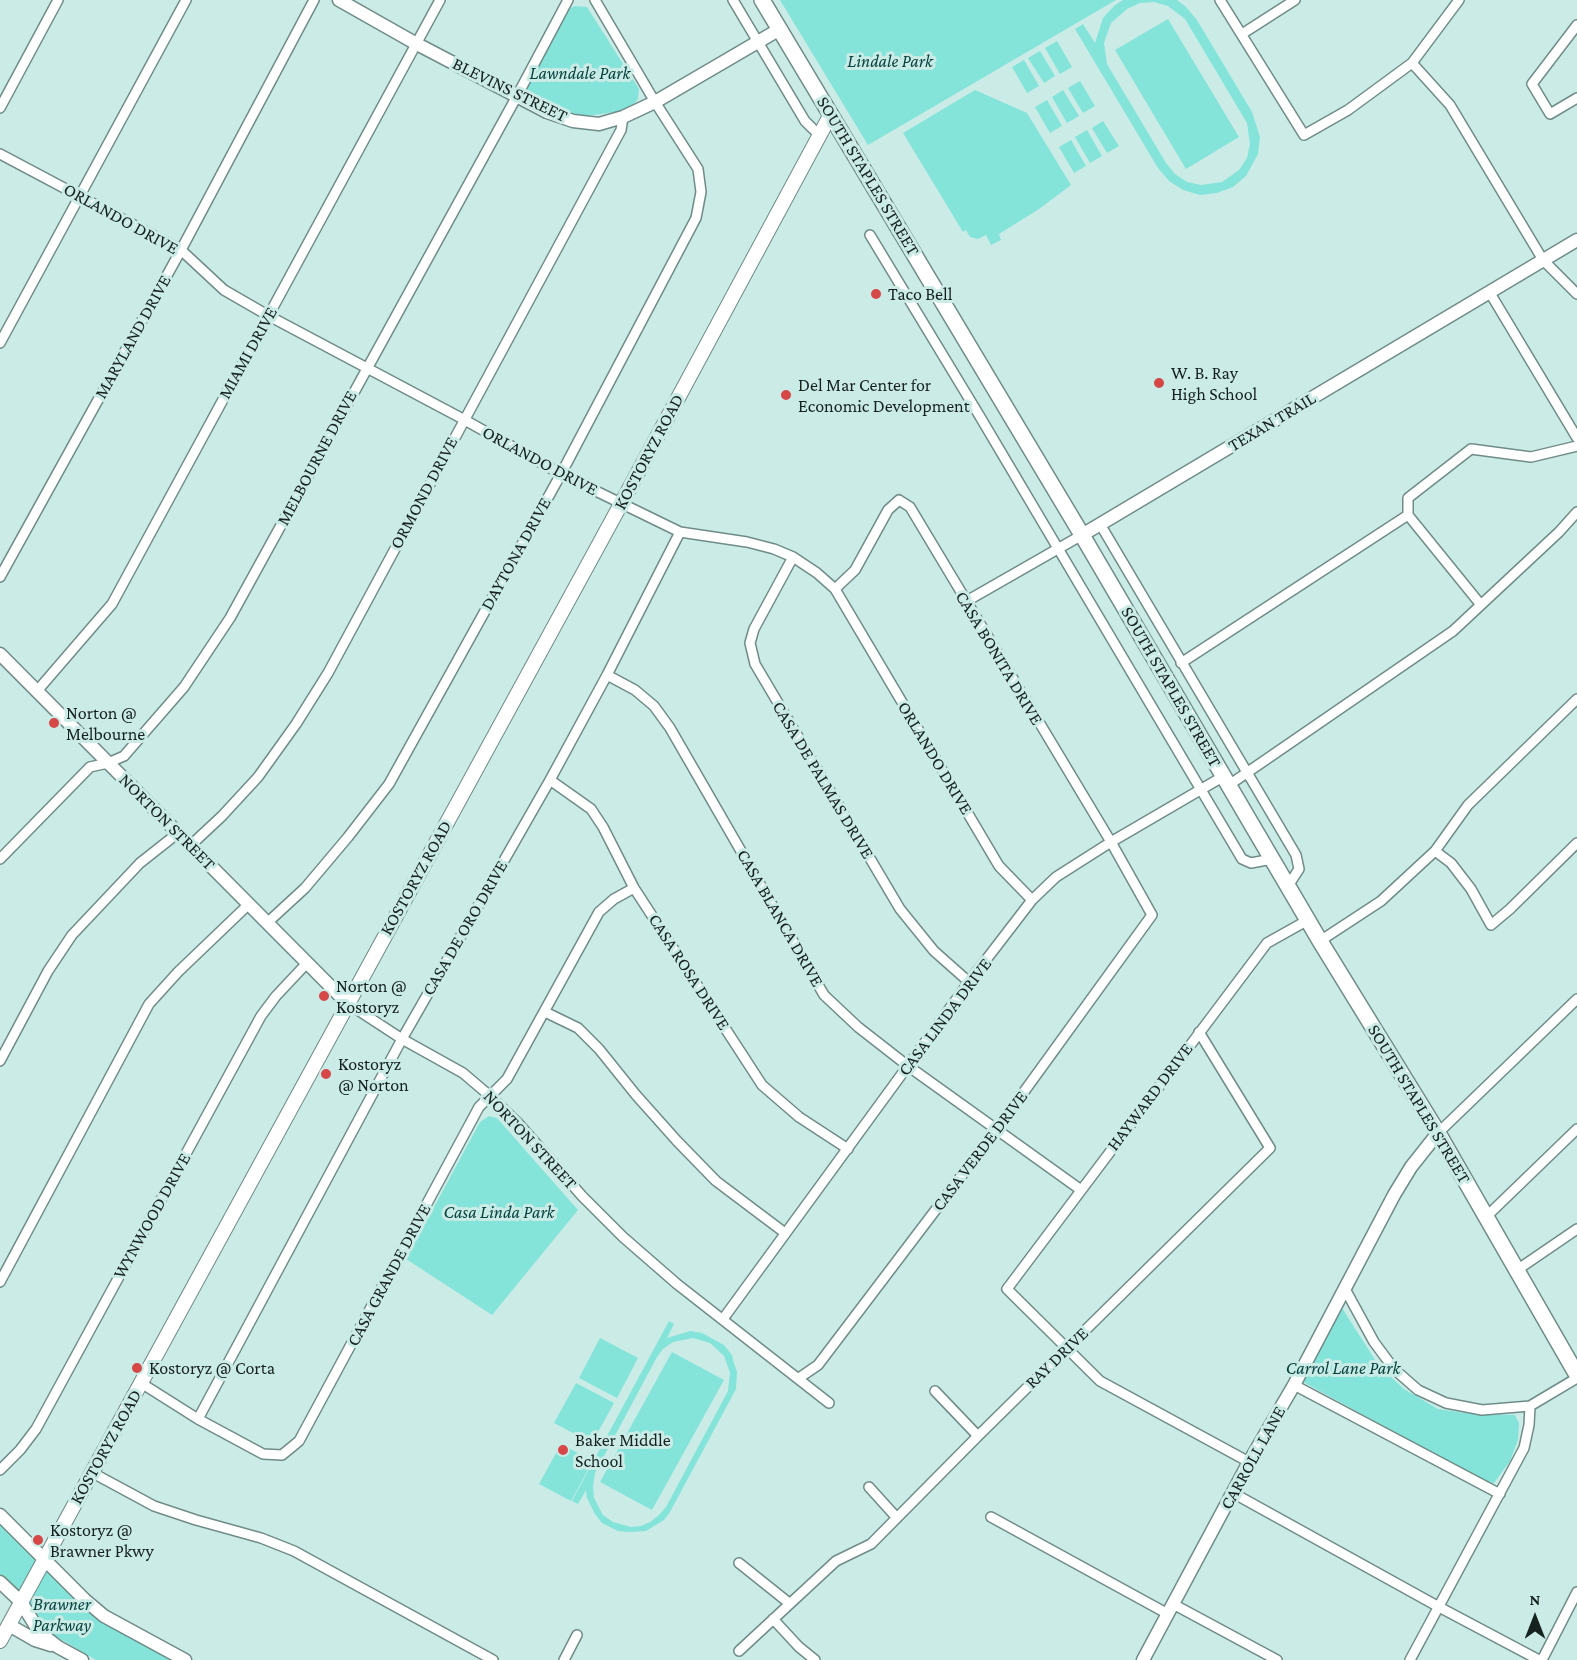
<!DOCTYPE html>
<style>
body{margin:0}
#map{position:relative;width:1577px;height:1660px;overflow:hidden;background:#cbebe7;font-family:"Crimson Pro",serif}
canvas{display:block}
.north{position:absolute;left:1505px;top:1588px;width:60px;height:60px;-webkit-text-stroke:4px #cbebe7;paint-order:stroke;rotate:0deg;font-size:16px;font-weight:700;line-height:24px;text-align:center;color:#162220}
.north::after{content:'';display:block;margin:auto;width:21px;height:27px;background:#162220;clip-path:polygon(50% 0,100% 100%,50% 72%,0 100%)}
</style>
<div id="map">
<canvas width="1577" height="1660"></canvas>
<div class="north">N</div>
</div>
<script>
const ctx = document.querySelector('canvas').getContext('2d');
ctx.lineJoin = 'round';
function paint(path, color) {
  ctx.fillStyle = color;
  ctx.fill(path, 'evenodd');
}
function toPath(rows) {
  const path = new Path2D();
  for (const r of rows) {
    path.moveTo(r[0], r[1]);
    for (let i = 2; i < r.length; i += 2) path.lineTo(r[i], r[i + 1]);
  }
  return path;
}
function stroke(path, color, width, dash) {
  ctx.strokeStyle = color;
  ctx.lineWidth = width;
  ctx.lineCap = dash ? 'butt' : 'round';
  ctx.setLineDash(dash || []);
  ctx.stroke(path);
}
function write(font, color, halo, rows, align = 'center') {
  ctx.font = font + ' "Crimson Pro",serif';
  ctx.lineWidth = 6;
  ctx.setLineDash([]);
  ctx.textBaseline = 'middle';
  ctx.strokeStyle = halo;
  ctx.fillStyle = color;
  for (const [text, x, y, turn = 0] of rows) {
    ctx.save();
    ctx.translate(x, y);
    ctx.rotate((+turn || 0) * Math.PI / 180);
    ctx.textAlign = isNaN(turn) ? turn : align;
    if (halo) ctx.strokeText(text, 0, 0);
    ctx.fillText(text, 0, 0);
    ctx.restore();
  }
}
paint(toPath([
 [780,0,1116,0,868,145],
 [1123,0,1177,0,1186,7,1197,20,1252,112,1260,137,1258,154,1246,176,1233,187,1217,193,1200,195,1183,190,1169,181,1158,168,1075,29,1083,24,1095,43,1103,18,1115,5],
 [1154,2,1168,6,1185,19,1247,123,1250,144,1247,158,1239,170,1222,182,1201,185,1187,182,1175,174,1166,163,1107,64,1104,43,1111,23,1127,9,1140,3],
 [575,6,587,7,639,89,638,99,633,105,622,111,587,116,568,114,530,95,527,91,526,84,566,10],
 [1168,19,1239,137,1186,169,1115,50],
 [1057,41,1072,67,1060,74,1045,48],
 [1040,51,1055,76,1044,83,1028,58],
 [1024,60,1039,86,1027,93,1012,67],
 [1080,81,1095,106,1083,113,1068,88],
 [975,90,1027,113,1071,185,1039,209,999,234,1001,240,991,245,986,235,978,239,970,237,966,230,963,232,903,133],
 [1063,90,1079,116,1067,123,1052,97],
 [1047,100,1062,126,1050,133,1035,107],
 [1103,121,1119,146,1107,153,1092,128],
 [1087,130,1102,156,1090,163,1075,137],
 [1071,140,1086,166,1074,173,1059,147],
 [489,1116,497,1118,578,1210,492,1315,406,1259,480,1122],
 [1342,1308,1379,1366,1404,1389,1438,1409,1471,1414,1515,1415,1519,1423,1518,1440,1510,1461,1494,1483,1484,1481,1305,1383,1302,1379,1338,1309],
 [669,1321,674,1324,667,1338,690,1331,702,1333,724,1345,732,1355,734,1363,737,1372,736,1389,670,1512,664,1520,646,1531,628,1532,618,1531,602,1523,595,1514,587,1498,586,1490,578,1504,572,1501],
 [693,1338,710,1343,724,1356,730,1373,728,1391,666,1507,659,1515,650,1522,641,1526,631,1527,613,1522,603,1515,594,1498,593,1487,595,1473,657,1357,663,1349,673,1342],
 [600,1338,638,1358,617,1398,579,1378],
 [672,1352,724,1380,652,1510,600,1482],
 [576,1383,614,1403,592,1443,554,1423],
 [561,1444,593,1461,571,1501,539,1484],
 [0,1522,88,1610,176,1660,96,1660,50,1633,0,1575]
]), '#84e4da');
const minor = toPath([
 [733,0,805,121,819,135],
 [1220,0,1304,135,1348,110,1412,63,1459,0],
 [1577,25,1532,84,1550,114,1577,98],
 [1242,34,1295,0],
 [1412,63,1450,105,1543,260,1577,294],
 [0,108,58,0],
 [0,154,181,250,224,290,269,316,463,419,561,474,680,532,747,542,774,549,793,557,817,573,835,589,999,866,1032,900],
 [870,235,979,415,1242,859,1251,863,1272,859],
 [1490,293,1577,438],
 [0,343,186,0],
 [1408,515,1481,605],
 [1100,524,1296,855,1299,869,1288,886],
 [793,557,754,629,750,643,755,664,900,909,934,951,969,982],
 [0,577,181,250,314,0],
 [965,602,1082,535],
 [1181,663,1408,515,1408,498,1471,449,1531,457,1577,446],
 [607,675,635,690,654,706,670,728,824,995,858,1027,908,1066,1081,1190],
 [37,691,112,604,440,0],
 [550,780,591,809,603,827,634,888,762,1085,799,1117,848,1149],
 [1229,785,1453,631,1559,532,1577,512],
 [191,845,222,816,258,777,296,724,328,673,621,130,623,117],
 [1435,851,1451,863,1471,889,1491,925,1510,909,1577,843],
 [0,859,90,767,108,763,124,756,184,687,230,618,517,96,568,0],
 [267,923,305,888,348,837,389,784,561,474,696,218,701,192,698,169,655,102,595,0],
 [1320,941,1381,901,1435,851,1468,805,1577,699],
 [347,1003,402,1039,463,1073,490,1096,518,1123,582,1196,623,1237,677,1284,829,1403],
 [545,1012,578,1028,599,1049,636,1095,677,1141,716,1181,785,1233],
 [0,1061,48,971,72,935,140,863,178,833],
 [1438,1133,1577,999],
 [1486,1217,1577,1129],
 [1517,1270,1577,1229],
 [0,1282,149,1004,178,972,249,904],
 [1345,1289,1374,1342,1394,1369,1418,1390,1446,1403,1482,1410,1530,1406,1577,1378],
 [723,1319,969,982,1032,900,1056,877,1111,842,1224,776],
 [799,1378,818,1365,997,1129,1152,915,1111,842,910,507,899,500,888,510,855,570,835,589],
 [141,1383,198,1419,263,1454,282,1455,299,1441,479,1107,507,1079,599,912,614,899,634,888],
 [1294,1385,1500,1494],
 [935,1391,978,1436],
 [198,1419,402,1039,550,780,607,675,680,532],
 [1249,1462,1100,1381,1007,1289,1267,943,1308,920],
 [0,1470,20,1450,36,1429,261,1016,276,996,307,963],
 [91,1472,154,1506,196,1520,261,1538,294,1551,493,1660],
 [869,1487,897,1518],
 [1233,1493,1439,1607,1539,1660],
 [991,1517,1168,1614],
 [739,1563,789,1603],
 [1173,1604,1277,1660],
 [773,1619,799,1647,815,1660],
 [739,1651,836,1561,871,1544,978,1436,1270,1148,1199,1032],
 [564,1660,577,1635],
 [1410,1660,1524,1448,1529,1425,1530,1406],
 [1542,1660,1577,1592]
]);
const tertiary = toPath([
 [339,0,415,43,547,112,573,121,599,124,623,117,655,102,780,29],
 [1082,535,1577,240],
 [0,654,347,1003],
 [0,1515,85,1600,104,1616,185,1660],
 [0,1582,21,1602,40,1633,58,1647,82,1660],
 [9,1625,35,1640,51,1645],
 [1143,1660,1249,1462,1294,1385,1394,1195,1411,1167,1438,1133]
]);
const secondary = toPath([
 [0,1641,621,504,831,114]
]);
const primary = toPath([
 [762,0,1082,535,1320,941,1438,1133,1577,1375]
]);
stroke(minor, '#6f8c88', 12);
stroke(tertiary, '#6f8c88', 15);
stroke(secondary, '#6f8c88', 16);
stroke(primary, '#6f8c88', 18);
stroke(minor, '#fff', 9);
stroke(tertiary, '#fff', 12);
stroke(secondary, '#fff', 14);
stroke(primary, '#fff', 15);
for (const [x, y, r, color] of [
 [876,294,6,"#d64747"],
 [1159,383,6,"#d64747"],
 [786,395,6,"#d64747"],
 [54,723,6,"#d64747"],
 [324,996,6,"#d64747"],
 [326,1074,6,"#d64747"],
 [137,1368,6,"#d64747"],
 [563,1450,6,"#d64747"],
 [38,1540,6,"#d64747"]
]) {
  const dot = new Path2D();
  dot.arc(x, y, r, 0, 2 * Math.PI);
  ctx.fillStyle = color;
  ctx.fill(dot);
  stroke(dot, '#cbebe7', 2);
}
write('italic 18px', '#06433e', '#cbebe7', [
 ["Lindale Park",890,61],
 ["Lawndale Park",580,73],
 ["Casa Linda Park",499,1212],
 ["Carrol Lane Park",1343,1368],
 ["Brawner",62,1604],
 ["Parkway",62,1625]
]);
write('18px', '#162220', '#cbebe7', [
 ["BLEVINS STREET",510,90,26],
 ["SOUTH STAPLES STREET",868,176,59],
 ["ORLANDO DRIVE",121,219,29],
 ["MARYLAND DRIVE",133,337,-61],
 ["MIAMI DRIVE",248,353,-61],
 ["TEXAN TRAIL",1272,422,-31],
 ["KOSTORYZ ROAD",649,452,-62],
 ["MELBOURNE DRIVE",317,458,-62],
 ["ORLANDO DRIVE",540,461,28],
 ["ORMOND DRIVE",424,493,-62],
 ["DAYTONA DRIVE",516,554,-61],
 ["CASA BONITA DRIVE",999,658,59],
 ["SOUTH STAPLES STREET",1171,687,60],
 ["ORLANDO DRIVE",935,758,59],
 ["CASA DE PALMAS DRIVE",823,780,59],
 ["NORTON STREET",167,822,45],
 ["KOSTORYZ ROAD",416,878,-61],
 ["CASA BLANCA DRIVE",780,918,60],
 ["CASA DE ORO DRIVE",465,928,-60],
 ["CASA ROSA DRIVE",689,972,57],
 ["CASA LINDA DRIVE",945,1017,-53],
 ["HAYWARD DRIVE",1150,1097,-53],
 ["SOUTH STAPLES STREET",1419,1104,59],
 ["NORTON STREET",530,1140,47],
 ["CASA VERDE DRIVE",980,1151,-53],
 ["WYNWOOD DRIVE",152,1216,-61],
 ["CASA GRANDE DRIVE",389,1275,-62],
 ["RAY DRIVE",1057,1358,-44],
 ["KOSTORYZ ROAD",106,1447,-61],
 ["CARROLL LANE",1253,1458,-61]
]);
write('18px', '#162220', '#cbebe7', [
 ["Taco Bell",888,294],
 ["W. B. Ray",1171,373],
 ["High School",1171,394],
 ["Del Mar Center for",798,385],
 ["Economic Development",798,406],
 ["Norton @",66,713],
 ["Melbourne",66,734],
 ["Norton @",336,986],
 ["Kostoryz",336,1007],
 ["Kostoryz",338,1064],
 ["@ Norton",338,1085],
 ["Kostoryz @ Corta",149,1368],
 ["Baker Middle",575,1440],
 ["School",575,1461],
 ["Kostoryz @",50,1530],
 ["Brawner Pkwy",50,1551]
], 'left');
</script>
